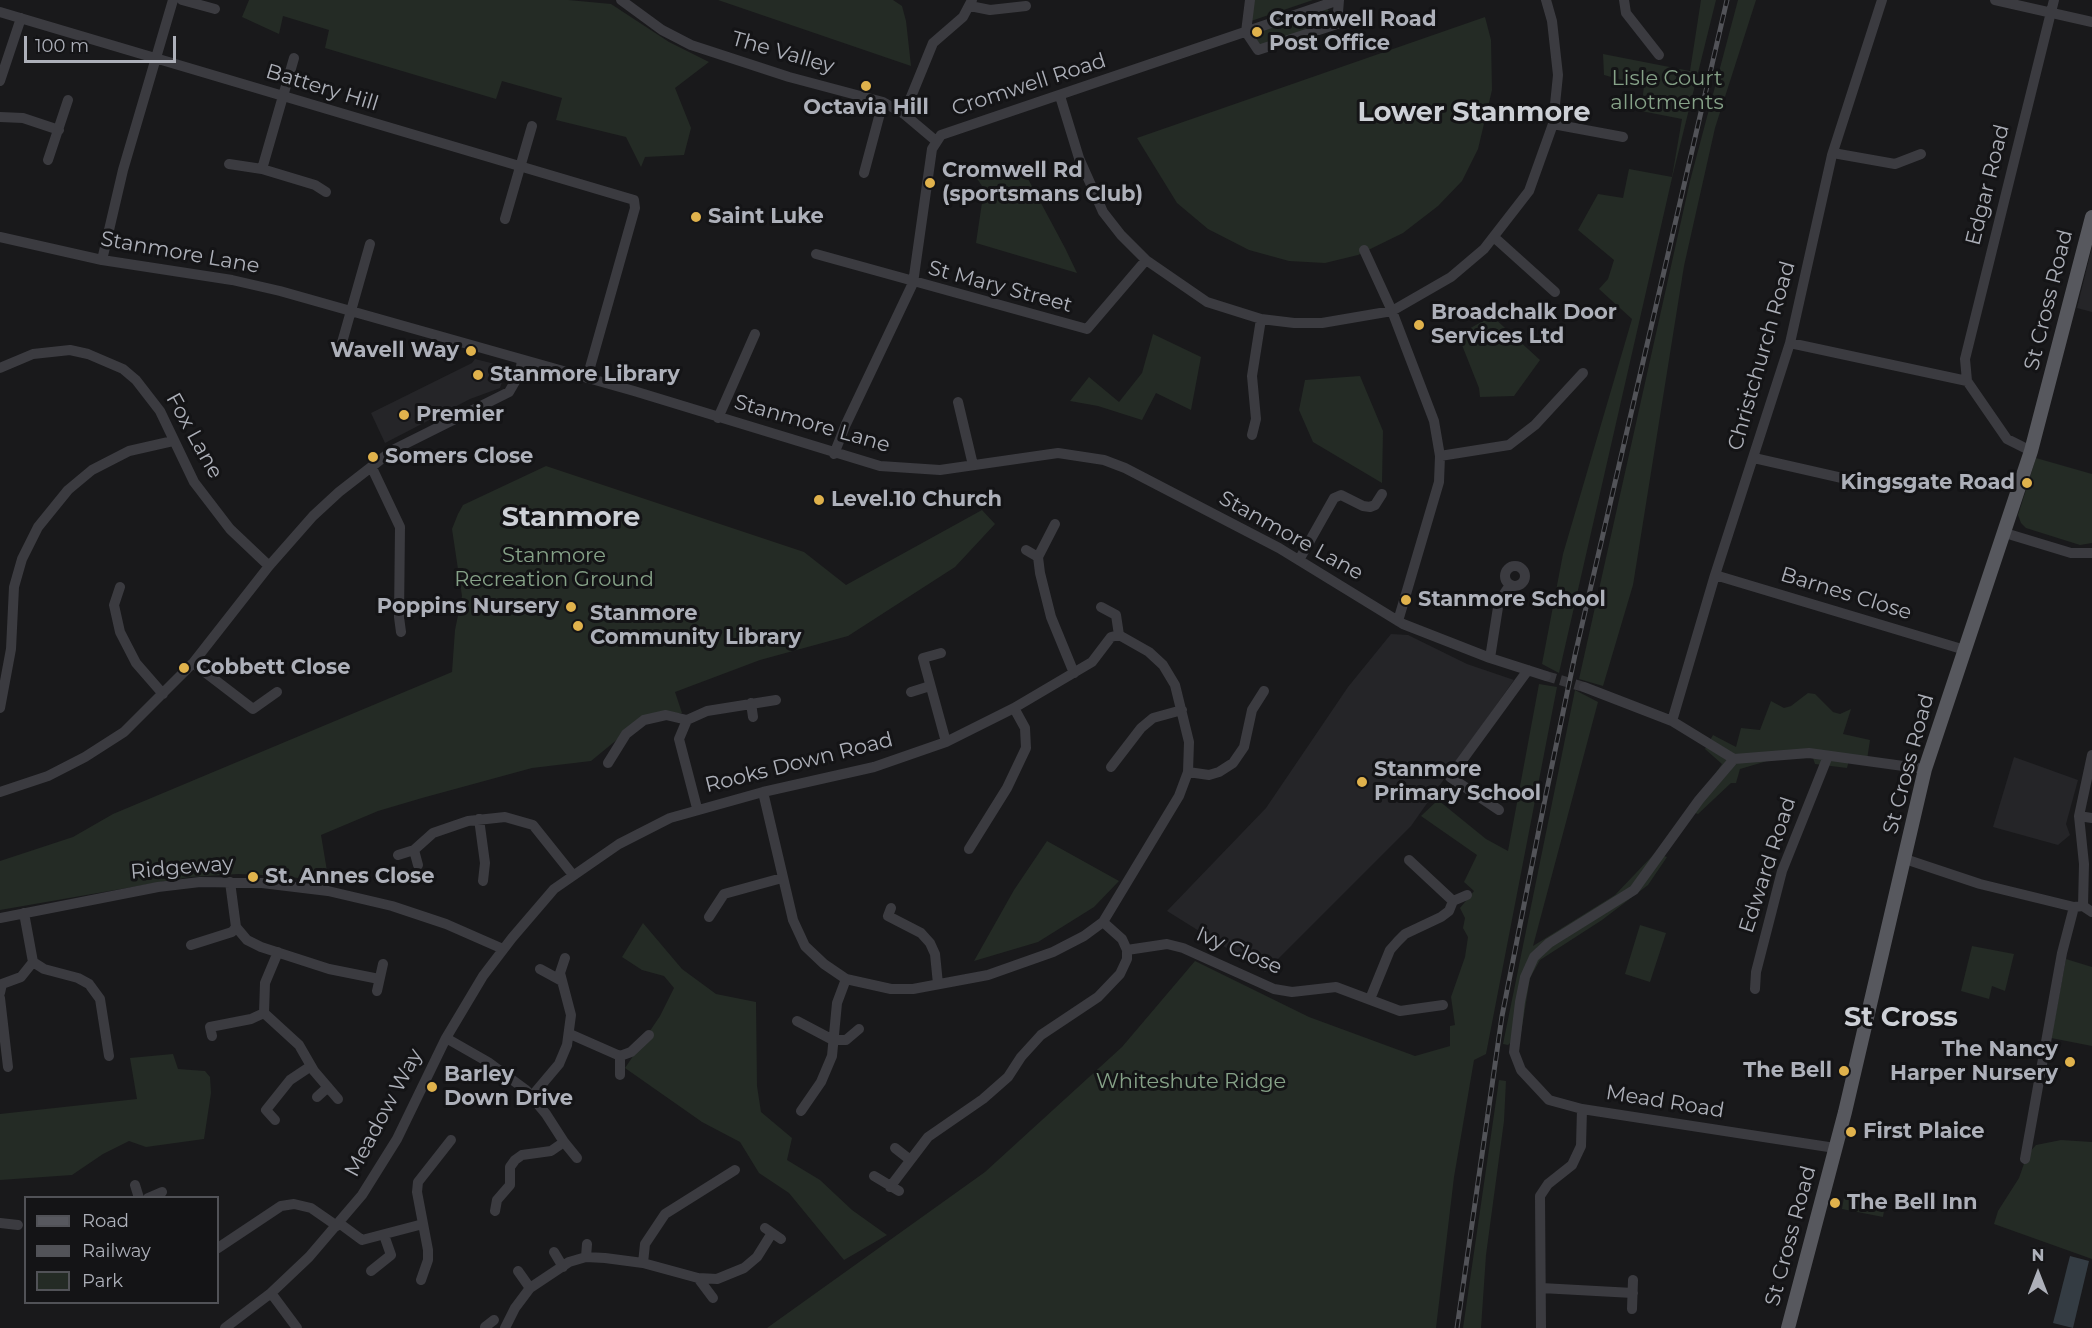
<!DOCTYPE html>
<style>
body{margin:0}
#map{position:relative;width:2092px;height:1328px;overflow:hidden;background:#19191b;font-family:Montserrat,sans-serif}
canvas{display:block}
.legend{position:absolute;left:24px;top:1196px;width:195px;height:108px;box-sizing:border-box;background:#141416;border:2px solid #515257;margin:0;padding:8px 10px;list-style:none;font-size:18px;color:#adb0b9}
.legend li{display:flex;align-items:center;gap:12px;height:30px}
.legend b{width:30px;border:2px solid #515257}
.north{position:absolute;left:2008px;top:1244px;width:60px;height:60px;-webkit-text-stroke:4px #141416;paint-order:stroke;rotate:0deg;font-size:16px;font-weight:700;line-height:24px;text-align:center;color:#adb0b9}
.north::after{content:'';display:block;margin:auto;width:21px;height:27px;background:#adb0b9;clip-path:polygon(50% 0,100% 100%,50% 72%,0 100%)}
.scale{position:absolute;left:24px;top:36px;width:152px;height:27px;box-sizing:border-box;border:3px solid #adb0b9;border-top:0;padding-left:8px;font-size:18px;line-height:21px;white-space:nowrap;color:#adb0b9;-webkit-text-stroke:4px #141416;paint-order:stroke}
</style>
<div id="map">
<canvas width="2092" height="1328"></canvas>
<ul class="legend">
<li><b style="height:8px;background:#57585e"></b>Road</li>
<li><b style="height:8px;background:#525358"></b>Railway</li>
<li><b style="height:16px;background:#242b25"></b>Park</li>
</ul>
<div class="north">N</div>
<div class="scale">100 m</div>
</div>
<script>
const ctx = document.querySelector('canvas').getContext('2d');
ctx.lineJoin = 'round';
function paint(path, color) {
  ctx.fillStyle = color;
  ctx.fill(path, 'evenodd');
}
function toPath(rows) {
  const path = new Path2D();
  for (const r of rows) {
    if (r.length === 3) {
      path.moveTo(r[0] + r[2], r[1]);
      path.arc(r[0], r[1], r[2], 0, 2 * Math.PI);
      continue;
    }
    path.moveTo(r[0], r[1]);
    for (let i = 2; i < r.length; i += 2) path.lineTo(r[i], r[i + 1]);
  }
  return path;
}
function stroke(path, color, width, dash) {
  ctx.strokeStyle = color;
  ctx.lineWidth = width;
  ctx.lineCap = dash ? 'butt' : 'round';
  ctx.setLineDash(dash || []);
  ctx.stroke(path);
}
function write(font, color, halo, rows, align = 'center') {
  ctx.font = font + ' Montserrat,sans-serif';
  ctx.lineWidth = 6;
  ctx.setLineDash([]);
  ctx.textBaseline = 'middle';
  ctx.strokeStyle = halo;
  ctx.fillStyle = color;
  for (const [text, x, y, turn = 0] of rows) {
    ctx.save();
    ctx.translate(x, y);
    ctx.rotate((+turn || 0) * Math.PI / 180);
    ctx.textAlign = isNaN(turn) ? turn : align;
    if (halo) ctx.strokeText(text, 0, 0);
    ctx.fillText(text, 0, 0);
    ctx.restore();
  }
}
paint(toPath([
 [2092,247,2092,312,2077,308],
 [475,359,507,367,500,388,470,399,385,443,371,413,472,363],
 [1391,634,1408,635,1467,664,1514,680,1411,826,1265,972,1167,911,1266,808,1348,687],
 [2014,757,2078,780,2066,824,2070,835,2058,845,1993,827]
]), '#252528');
paint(toPath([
 [249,0,568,0,611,4,669,42,709,62,675,88,691,128,684,155,645,157,641,167,626,137,556,120,562,98,502,81,496,99,325,48,329,30,283,16,279,34,242,17],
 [718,0,893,0,902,6,906,21,911,66],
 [1251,0,1313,0,1251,21],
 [1701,0,1716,0,1672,178,1559,673,1542,664,1563,554,1632,319,1599,289,1608,279,1614,260,1578,230,1598,194,1623,198,1629,169,1672,177,1682,119,1641,111,1644,86,1604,75,1603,54,1690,71],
 [1738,0,1756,0,1715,128,1684,266,1633,585,1603,686,1579,679,1690,181],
 [1327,8,1331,14,1329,22,1261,46,1253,37,1254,31],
 [1485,17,1491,40,1492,90,1478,149,1462,181,1438,206,1403,233,1358,255,1325,263,1289,261,1249,250,1208,229,1177,203,1137,138],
 [1019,162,1065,248,1077,273,976,243,984,189,976,177],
 [1492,316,1540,360,1514,396,1480,397,1479,388,1458,335],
 [1153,334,1201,357,1191,410,1156,393,1142,420,1098,406,1070,401,1089,377,1119,402,1142,373],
 [1360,376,1383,431,1382,483,1313,442,1299,410,1305,380],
 [2036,458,2092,474,2092,543,2080,545,2026,528,2021,523,2018,515],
 [546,466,804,552,846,585,982,510,995,524,955,567,848,636,760,660,675,692,682,713,641,720,591,761,532,768,422,798,378,811,321,835,329,883,285,876,238,874,190,877,0,910,0,861,73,837,113,814,452,672,455,630,462,596,452,529,458,514,463,505],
 [1539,684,1557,687,1486,1054,1474,1060,1454,1177,1436,1328,767,1328,985,1172,1122,1047,1195,961,1309,1017,1415,1056,1450,1046,1450,1026,1455,1025,1451,997,1465,957,1468,937,1463,928,1465,918,1460,908,1474,891,1464,882,1477,855,1421,816,1438,800,1486,839,1508,851],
 [1575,690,1598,702,1533,946,1615,895,1655,853,1667,857,1648,885,1602,920,1540,960,1530,978,1521,1033,1508,1045,1503,1044],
 [1808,693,1815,694,1833,712,1840,714,1851,709,1843,734,1870,740,1867,760,1850,756,1847,768,1815,764,1813,758,1774,759,1740,769,1736,783,1731,783,1698,814,1689,811,1722,764,1705,749,1713,735,1736,747,1741,728,1760,730,1771,701,1784,708,1791,706],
 [1047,841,1119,881,1094,907,1038,942,974,961,1014,890],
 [643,923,682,969,716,994,756,1002,757,1086,761,1112,792,1138,787,1160,820,1180,852,1210,887,1235,844,1260,789,1193,759,1173,740,1142,702,1122,625,1068,660,1016,674,988,664,976,642,970,622,957],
 [1640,925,1666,933,1650,982,1625,974],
 [1972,946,2014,954,2005,991,1992,986,1989,999,1961,991],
 [2066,959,2092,967,2092,1046,2051,1038],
 [173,1054,178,1069,205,1071,210,1077,211,1093,204,1139,146,1147,129,1141,103,1154,72,1175,0,1180,0,1114,137,1099,130,1058],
 [1499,1080,1506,1081,1504,1121,1486,1255,1481,1328,1463,1328],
 [2061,1140,2092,1142,2092,1259,1994,1224,1998,1211,2019,1178,2027,1155,2036,1145],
 [1844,1197,1885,1205,1883,1217,1842,1209]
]), '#242b25');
paint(toPath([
 [2070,1256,2089,1261,2073,1328,2053,1323]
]), '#343c43');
stroke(toPath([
 [1546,676,1584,687]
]), '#37373b', 10, [10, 5]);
stroke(toPath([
 [182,0,215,9],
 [621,0,662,30,691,45,789,77,883,102,904,114,936,141],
 [1250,0,1246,32,1258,50,1337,24,1339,0],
 [1624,0,1626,13,1659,55],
 [1995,0,2092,22],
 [970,6,990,10,1026,6],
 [0,12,634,200,635,208,587,378],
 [294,58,262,169,315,185,326,192],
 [0,81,21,18],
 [1060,96,1079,158,1103,212,1121,235,1146,260,1207,302,1261,319,1294,323,1322,323,1392,311,1451,277,1484,249,1529,191,1553,124,1558,75,1552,21,1546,0],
 [904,114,933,43,963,17,972,0],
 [0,117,23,118,59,130],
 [1553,124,1623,137],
 [1833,153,1895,164,1921,154],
 [48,160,68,100],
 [229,164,262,169],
 [864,173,883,102],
 [505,219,532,126],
 [0,237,102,260,232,280,280,291,634,391,880,466,940,470,1058,453,1104,460,1125,468,1279,548,1403,624,1490,658,1546,676],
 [1495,238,1555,292],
 [1364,250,1392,311,1434,421,1440,456,1439,482,1398,621],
 [816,254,1087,329,1146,260],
 [102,260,123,170,173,0],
 [1790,343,1967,381,2007,439,2031,451],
 [341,346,370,244],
 [0,368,33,354,70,350,88,354,123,369,136,380,160,411,194,482,230,529,269,566],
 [1967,381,1965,359,2054,0],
 [958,402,973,465],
 [718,418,755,334],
 [1252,435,1256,419,1252,376,1261,319],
 [834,454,846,424,913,283,932,149,941,135,1339,0],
 [1440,456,1509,445,1535,425,1583,373],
 [1754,458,1842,478],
 [372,468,400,527,399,617,401,632],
 [1055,524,1038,557,1040,573,1051,617,1074,673],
 [2005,533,2071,553,2092,553],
 [1026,550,1038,557],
 [1299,560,1334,498,1341,495,1363,506,1370,507,1375,505,1382,494],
 [1515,576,10],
 [1715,575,1965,650],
 [120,587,114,605,120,632,136,663,163,694],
 [1101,607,1116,615,1119,635],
 [941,653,923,658,946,742],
 [1490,658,1499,601,1510,585],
 [193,663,253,709,277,692],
 [1584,687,1672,721,1734,759,1809,753,1925,769],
 [911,692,930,686],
 [751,703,753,717],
 [0,708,11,649,14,587,22,559,38,527,68,490,92,470,129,451,173,441],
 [1672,721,1715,575,1790,343,1832,155,1882,0],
 [1734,759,1699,800,1634,890,1549,943,1534,957,1525,977,1520,1002,1514,1052,1521,1070,1549,1100,1582,1109,1835,1148],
 [608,763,626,734,644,720,666,715,687,720],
 [1111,767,1141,728,1153,718,1182,710],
 [1188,772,1209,775,1219,772,1233,763,1244,747,1252,710,1264,691],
 [0,792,48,776,85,757,124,732,193,663,269,566,313,516,339,492,393,450,509,392,520,373,522,360],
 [763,792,793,920,805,946,824,964,846,979,891,989,913,989,988,975,1053,952,1084,936,1103,922,1179,796,1188,772,1189,742,1175,685,1163,665,1149,652,1119,635],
 [697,808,679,739,687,720,707,711,776,700],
 [1499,810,1450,777,1528,670],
 [2079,816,2092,818],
 [479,819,485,863,483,881],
 [969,849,1007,788,1026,748,1025,728,1014,708],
 [398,855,414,850],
 [1905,859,1980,884,2074,907,2083,906,2092,912],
 [1409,860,1453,901],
 [418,865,414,850,433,833,468,821,505,817,533,825,573,875],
 [230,882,236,927,247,940,261,947,329,969,379,979],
 [2083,906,2084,864,2079,816,2092,755],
 [891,908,888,916,921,933,930,943,935,954,938,984],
 [24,913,33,962,44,969,78,978,89,984,100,999,109,1056],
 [709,917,724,894,782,878],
 [0,918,158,887,200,882,262,883,328,891,392,906,446,924,503,949],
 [191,945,232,932,236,927],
 [1127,950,1167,944,1183,948,1274,989,1292,992,1336,987,1400,1011,1443,1005],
 [278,952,265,983,264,1013,299,1045,314,1071,338,1099],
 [540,969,562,981],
 [1755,989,1756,972,1782,871,1828,756],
 [377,991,383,964],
 [0,993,2,984,21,977,33,962],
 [0,998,8,1067],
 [1370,999,1390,950,1398,941,1405,934,1441,917,1449,911,1453,901,1467,895],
 [797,1021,833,1040,846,1040,859,1029],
 [570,1034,620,1056,631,1052,649,1035],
 [212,1036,210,1027,251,1019,264,1013],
 [446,1038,488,1062,526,1090,546,1114,564,1142,551,1151,522,1155,515,1160,510,1167,510,1185,497,1200,495,1211],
 [620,1075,620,1056],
 [532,1096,559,1064,567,1045,571,1015,560,973,565,958],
 [317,1097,328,1087],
 [801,1111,821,1082,832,1056,837,1003,846,979],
 [275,1120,266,1110,290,1080,311,1066],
 [564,1142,577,1158],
 [895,1148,909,1159],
 [2025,1159,2062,953,2074,907],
 [874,1176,899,1191],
 [135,1185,139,1198],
 [890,1187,928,1137,983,1099,1008,1077,1021,1057,1041,1035,1098,997,1120,974,1127,959,1127,950,1122,939,1103,922],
 [148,1198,162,1192],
 [0,1223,18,1225],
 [339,1223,362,1240,423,1224],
 [765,1228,781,1239],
 [218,1248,281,1206,294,1204,311,1208,337,1226],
 [554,1252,563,1267],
 [586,1257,587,1244],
 [643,1263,645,1244,665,1214,735,1170],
 [371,1271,391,1255,384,1235],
 [518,1271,530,1288],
 [698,1278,713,1298],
 [421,1280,428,1260,428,1250,417,1192,418,1182,451,1140],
 [1541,1288,1633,1293],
 [271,1293,297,1328],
 [1632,1309,1633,1280],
 [485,1327,494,1320],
 [225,1328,271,1293,309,1257,362,1195,397,1139,446,1038,483,976,512,938,554,889,619,844,670,818,763,792,874,767,946,742,1014,708,1092,662,1111,637,1119,635],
 [505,1328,515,1308,530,1288,569,1262,586,1257,605,1258,643,1263,698,1278,717,1279,744,1268,757,1257,772,1233],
 [1541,1328,1540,1196,1548,1184,1572,1165,1581,1146,1582,1109]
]), '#3b3b40', 10);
stroke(toPath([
 [1788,1328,1845,1112,1925,769,2031,451,2092,217]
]), '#57585e', 14);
const rail = toPath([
 [1457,1328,1502,1016,1546,794,1575,655,1727,0]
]);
stroke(rail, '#525358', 5);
stroke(rail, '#141416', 3, [9]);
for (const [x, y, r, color] of [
 [1257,32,6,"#e0b24c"],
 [866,86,6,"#e0b24c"],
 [930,183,6,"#e0b24c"],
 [696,217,6,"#e0b24c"],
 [1419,325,6,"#e0b24c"],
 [471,351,6,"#e0b24c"],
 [478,375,6,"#e0b24c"],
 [404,415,6,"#e0b24c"],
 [373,457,6,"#e0b24c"],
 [2027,483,6,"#e0b24c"],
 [819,500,6,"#e0b24c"],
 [1406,600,6,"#e0b24c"],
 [571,607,6,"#e0b24c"],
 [578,626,6,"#e0b24c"],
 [184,668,6,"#e0b24c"],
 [1362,782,6,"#e0b24c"],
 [253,877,6,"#e0b24c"],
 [2070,1062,6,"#e0b24c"],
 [1844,1071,6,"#e0b24c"],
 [432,1087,6,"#e0b24c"],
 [1851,1132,6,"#e0b24c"],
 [1835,1203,6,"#e0b24c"]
]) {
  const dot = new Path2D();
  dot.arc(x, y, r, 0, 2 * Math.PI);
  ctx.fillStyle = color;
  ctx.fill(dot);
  stroke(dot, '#141416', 2);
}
write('bold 21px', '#adb0b9', '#141416', [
 ["Cromwell Road",1269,20],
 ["Post Office",1269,44],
 ["Octavia Hill",866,108,"center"],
 ["Cromwell Rd",942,171],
 ["(sportsmans Club)",942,195],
 ["Saint Luke",708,217],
 ["Broadchalk Door",1431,313],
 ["Services Ltd",1431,337],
 ["Wavell Way",459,351,"right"],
 ["Stanmore Library",490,375],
 ["Premier",416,415],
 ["Somers Close",385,457],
 ["Kingsgate Road",2015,483,"right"],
 ["Level.10 Church",831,500],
 ["Stanmore School",1418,600],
 ["Poppins Nursery",559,607,"right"],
 ["Stanmore",590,614],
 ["Community Library",590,638],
 ["Cobbett Close",196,668],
 ["Stanmore",1374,770],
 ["Primary School",1374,794],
 ["St. Annes Close",265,877],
 ["The Nancy",2058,1050,"right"],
 ["Harper Nursery",2058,1074,"right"],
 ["The Bell",1832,1071,"right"],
 ["Barley",444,1075],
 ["Down Drive",444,1099],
 ["First Plaice",1863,1132],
 ["The Bell Inn",1847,1203]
], 'left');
write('21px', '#adb0b9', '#141416', [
 ["The Valley",783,53,16],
 ["Cromwell Road",1029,85,-18],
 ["Battery Hill",322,88,17],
 ["Edgar Road",1988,185,-76],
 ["Stanmore Lane",180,253,10],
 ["St Mary Street",1000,287,15],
 ["St Cross Road",2049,300,-76],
 ["Christchurch Road",1762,356,-74],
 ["Stanmore Lane",812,424,16],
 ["Fox Lane",194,436,61],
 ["Stanmore Lane",1291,536,29],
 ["Barnes Close",1846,594,17],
 ["Rooks Down Road",799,763,-14],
 ["St Cross Road",1909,764,-75],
 ["Edward Road",1768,865,-72],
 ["Ridgeway",182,868,-5],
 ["Ivy Close",1239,951,23],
 ["Mead Road",1665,1102,9],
 ["Meadow Way",384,1113,-62],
 ["St Cross Road",1791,1236,-75]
]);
write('21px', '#86a288', '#141416', [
 ["Lisle Court",1667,79],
 ["allotments",1667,103],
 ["Stanmore",554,556],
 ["Recreation Ground",554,580],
 ["Whiteshute Ridge",1191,1082]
]);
write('bold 27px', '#cdd0d6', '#141416', [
 ["Lower Stanmore",1474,113],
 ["Stanmore",571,518],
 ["St Cross",1901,1018]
]);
</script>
